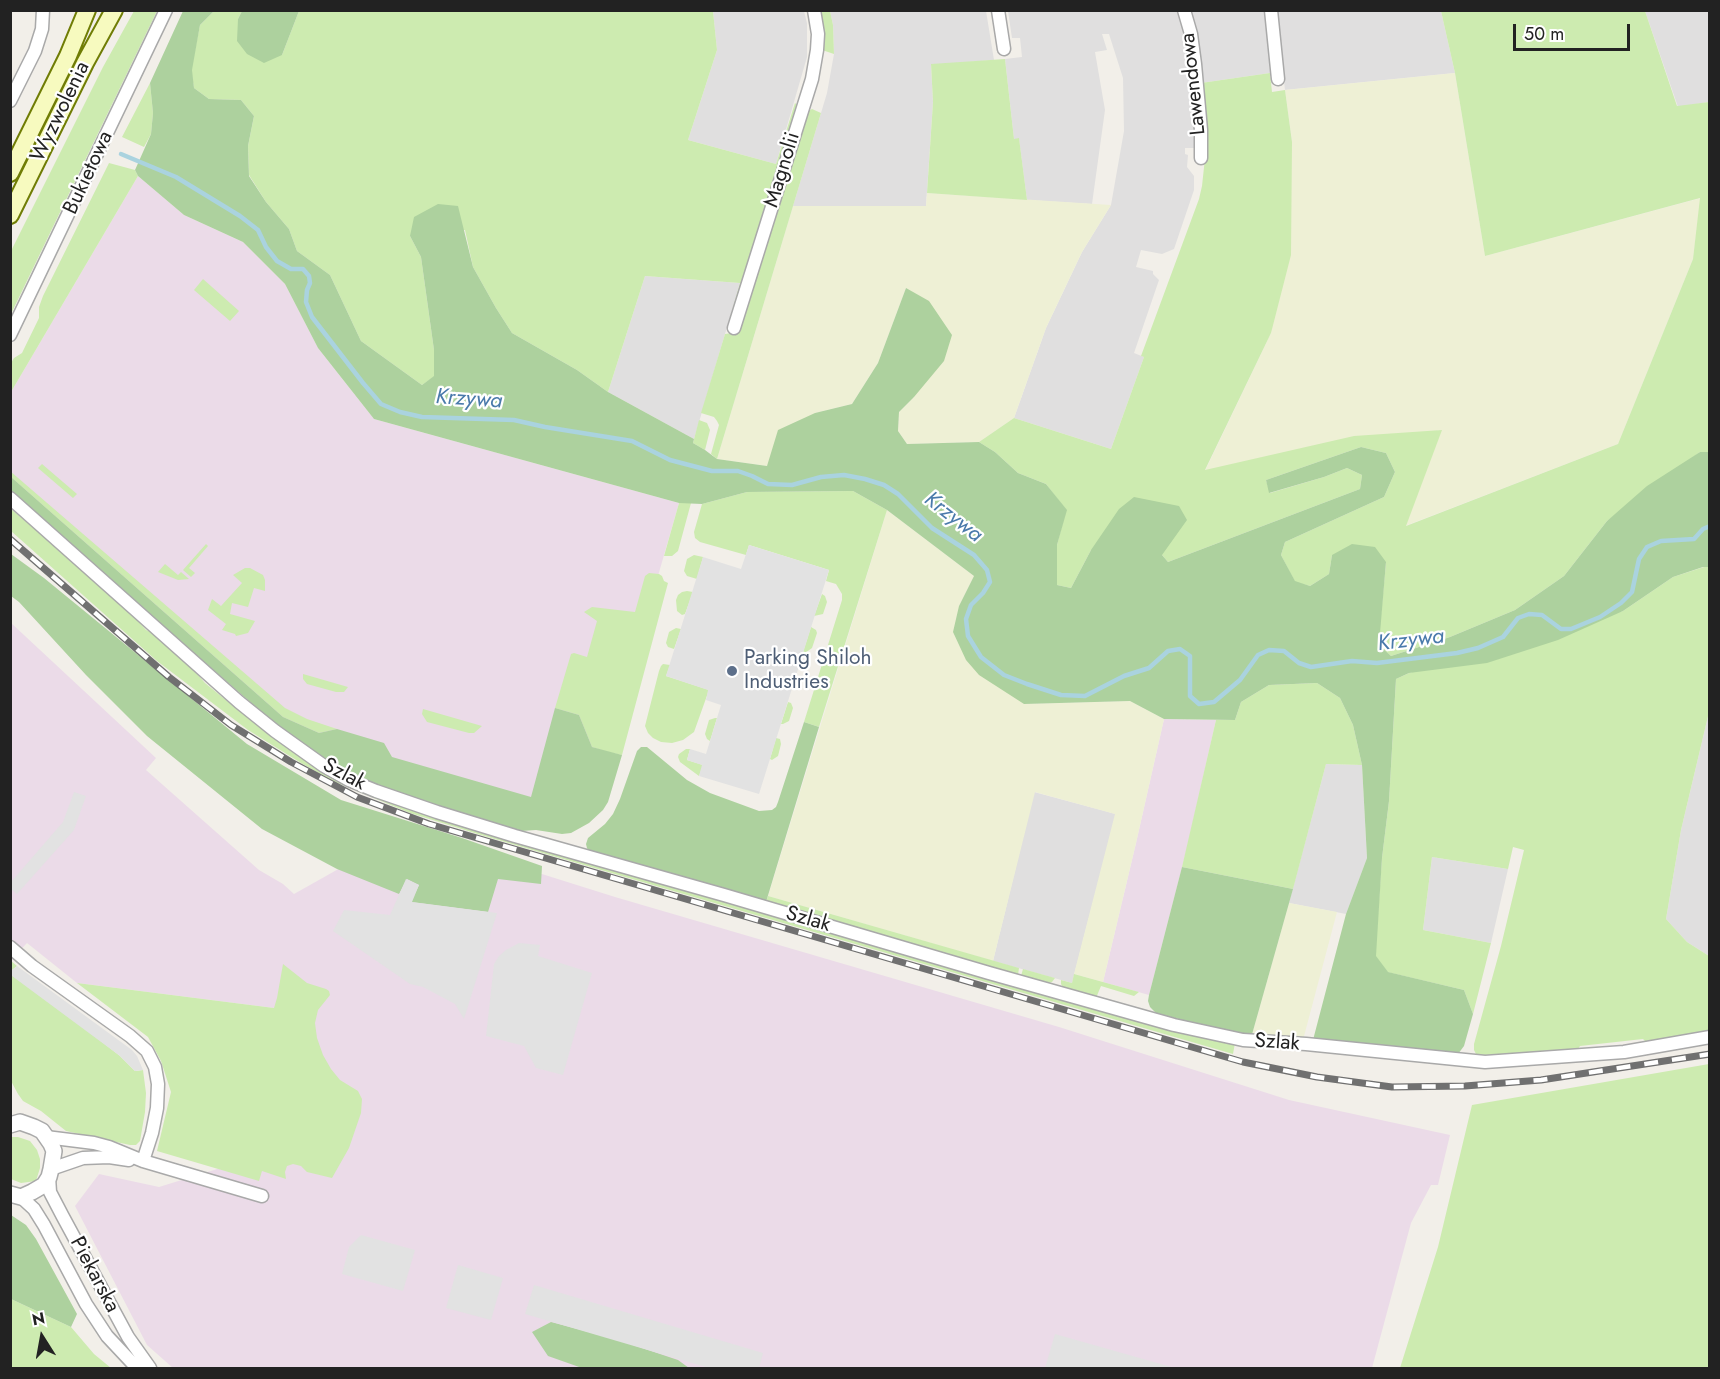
<!DOCTYPE html>
<style>
body{margin:0}
#map{position:relative;width:1720px;height:1379px;overflow:hidden;background:#f2efe9;font-family:Jost,sans-serif}
canvas{display:block}
.frame{position:absolute;inset:0;border:12px solid #222;pointer-events:none}
.north{position:absolute;left:12px;top:1307px;width:60px;height:60px;-webkit-text-stroke:4px #fff;paint-order:stroke;rotate:349deg;font-size:16px;font-weight:700;line-height:24px;text-align:center;color:#222}
.north::after{content:'';display:block;margin:auto;width:21px;height:27px;background:#222;clip-path:polygon(50% 0,100% 100%,50% 72%,0 100%)}
.scale{position:absolute;left:1513px;top:24px;width:117px;height:27px;box-sizing:border-box;border:3px solid #222;border-top:0;padding-left:8px;font-size:18px;line-height:21px;white-space:nowrap;color:#222;-webkit-text-stroke:4px #fff;paint-order:stroke}
</style>
<div id="map">
<canvas width="1720" height="1379"></canvas>
<div class="frame"></div>
<div class="north">N</div>
<div class="scale">50 m</div>
</div>
<script>
const ctx = document.querySelector('canvas').getContext('2d');
ctx.lineJoin = 'round';
function paint(path, color) {
  ctx.fillStyle = color;
  ctx.fill(path, 'evenodd');
}
function toPath(rows) {
  const path = new Path2D();
  for (const r of rows) {
    path.moveTo(r[0], r[1]);
    for (let i = 2; i < r.length; i += 2) path.lineTo(r[i], r[i + 1]);
  }
  return path;
}
function stroke(path, color, width, dash) {
  ctx.strokeStyle = color;
  ctx.lineWidth = width;
  ctx.lineCap = dash ? 'butt' : 'round';
  ctx.setLineDash(dash || []);
  ctx.stroke(path);
}
function write(font, color, halo, rows, align = 'center') {
  ctx.font = font + ' Jost,sans-serif';
  ctx.lineWidth = 4.5;
  ctx.setLineDash([]);
  ctx.textBaseline = 'middle';
  ctx.strokeStyle = halo;
  ctx.fillStyle = color;
  for (const [text, x, y, turn = 0] of rows) {
    ctx.save();
    ctx.translate(x, y);
    ctx.rotate((+turn || 0) * Math.PI / 180);
    ctx.textAlign = isNaN(turn) ? turn : align;
    if (halo) ctx.strokeText(text, 0, 0);
    ctx.fillText(text, 0, 0);
    ctx.restore();
  }
}
paint(toPath([
 [713,11,804,11,807,23,807,57,776,164,688,140,717,50],
 [830,11,986,11,994,60,931,65,933,102,926,206,793,206,827,93,834,54,833,25],
 [1008,11,1179,11,1188,43,1193,85,1196,148,1185,148,1185,154,1188,155,1187,167,1194,176,1194,190,1174,249,1162,254,1141,250,1136,267,1153,271,1153,274,1159,280,1134,353,1144,357,1111,449,1014,418,1046,328,1082,252,1111,205,1124,131,1123,78,1109,34,1102,34,1107,50,1095,52,1105,110,1092,204,1027,200,1019,139,1014,139,1005,59,1022,57,1020,38,1012,38],
 [1189,11,1265,11,1270,73,1201,83],
 [1276,11,1441,11,1455,73,1285,90],
 [1645,11,1709,11,1709,102,1678,107],
 [645,276,740,283,694,439,608,392],
 [1709,712,1709,956,1687,942,1666,919,1681,830],
 [1326,764,1362,765,1367,858,1346,914,1289,903],
 [1034,792,1116,814,1072,983,993,961],
 [1432,857,1508,869,1491,943,1423,930]
]), '#e0dfdf');
paint(toPath([
 [138,176,184,215,243,242,285,284,318,348,374,419,679,503,590,812,571,827,282,722,11,482,11,392],
 [10,622,156,758,146,770,259,870,283,884,294,894,358,858,491,858,615,897,1059,1027,1289,1100,1450,1135,1438,1185,1431,1185,1411,1223,1372,1368,173,1368,147,1345,75,1206,99,1174,159,1187,227,1166,274,1008,77,983,27,943,11,960],
 [1164,719,1216,720,1187,848,1149,995,1103,982,1136,843]
]), '#ebdbe8');
paint(toPath([
 [1455,73,1485,256,1701,198,1693,259,1618,444,1405,526,1441,430,1205,471,1271,333,1292,142,1285,90],
 [927,193,1111,205,1082,252,1046,328,1014,418,979,442,907,444,898,431,899,412,914,397,906,288,878,363,852,404,815,413,767,466,717,459,793,206,926,206],
 [887,510,974,576,959,606,1024,704,1130,701,1164,719,1136,843,1103,982,1074,974,1115,814,1035,792,993,961,768,896],
 [1289,903,1337,912,1303,1040,1251,1038]
]), '#eef0d5');
paint(toPath([
 [134,11,157,11,11,314,11,251,103,67],
 [214,11,242,11,238,19,282,55,299,11,713,11,717,50,688,140,776,164,795,103,798,106,732,323,728,325,740,283,645,276,608,392,577,370,512,333,496,308,473,267,465,230,410,236,421,257,434,350,435,376,422,385,361,341,330,275,297,251,289,229,266,202,249,175,248,146,254,116,241,100,209,99,194,88,191,70,200,25],
 [818,11,830,11,833,25,834,54,822,50],
 [1441,11,1645,11,1677,106,1709,102,1709,452,1700,452,1607,521,1564,576,1515,610,1450,637,1391,656,1378,645,1386,563,1332,555,1329,574,1310,586,1295,582,1281,555,1285,542,1384,497,1395,472,1386,453,1361,447,1266,480,1270,493,1324,477,1347,468,1362,475,1360,489,1168,562,1162,555,1091,550,1071,588,1057,585,1057,545,1066,510,1046,484,1018,473,995,452,979,442,1014,418,1111,449,1144,357,1141,356,1199,199,1202,186,1205,158,1201,83,1270,73,1272,92,1285,90,1292,142,1291,255,1271,333,1205,470,1354,436,1442,430,1406,526,1618,444,1693,259,1700,198,1485,256,1455,73],
 [1005,59,1014,139,1019,138,1027,200,927,193,933,102,931,64],
 [150,83,153,113,151,134,144,147,122,137],
 [812,109,821,113,717,459,711,454,719,425,717,421,714,417,701,413,725,334,739,332,788,166,807,112],
 [109,163,135,170,138,176,11,392,11,363,14,358,22,353,39,318,39,307,43,296],
 [203,279,239,311,230,321,194,290],
 [699,420,707,423,710,430,705,450,693,443],
 [42,464,77,494,73,498,38,468],
 [10,471,285,708,307,719,337,729,319,733,283,717,11,477],
 [853,491,887,510,819,727,804,722,842,600,842,594,836,584,826,581,829,570,749,545,746,555,700,542,695,538,694,532,702,504,747,492],
 [679,503,691,503,678,551,672,556,664,556],
 [10,508,133,613,138,621,146,630,154,633,185,660,205,683,232,705,311,765,336,779,377,798,413,811,830,931,908,956,1162,1026,1235,1043,1233,1054,481,835,410,813,335,782,301,763,248,730,157,661,11,531],
 [206,544,208,546,189,568,195,573,191,577,183,570],
 [694,555,703,557,697,579,687,576,684,571,687,559],
 [165,564,178,575,181,572,189,579,178,580,158,572],
 [1704,567,1709,567,1709,712,1681,830,1666,919,1687,942,1709,956,1709,1031,1646,1042,1643,1039,1580,1046,1578,1049,1523,1056,1482,1057,1476,1054,1474,1050,1474,1044,1501,946,1524,850,1513,847,1508,869,1432,857,1423,930,1491,943,1473,1014,1464,990,1387,972,1375,956,1382,858,1389,801,1396,679,1409,673,1623,611,1673,577],
 [245,568,250,568,263,575,265,580,265,591,254,588,248,607,232,603,230,614,255,621,248,633,236,636,235,634,222,630,226,624,208,610,212,599,221,606,242,583,233,575],
 [649,573,659,574,662,576,664,581,668,583,622,755,608,752,592,747,579,715,555,708,571,654,574,653,587,657,597,621,584,612,592,607,635,612,645,576],
 [687,591,693,592,685,614,682,615,677,611,676,600,678,595,682,592],
 [822,594,825,596,827,602,823,614,814,616],
 [811,627,816,630,817,633,812,648,805,653,803,652],
 [676,628,681,629,674,649,668,647,666,643,669,632],
 [663,664,670,665,666,676,709,690,694,732,683,740,672,743,661,742,653,738,648,733,645,726,659,671,661,666],
 [303,674,348,687,344,692,336,692,307,684,303,679],
 [1317,683,1340,698,1353,725,1362,765,1326,764,1293,889,1182,867,1216,720,1235,720,1241,702,1269,685],
 [788,702,791,703,793,708,789,721,783,724,781,724],
 [423,709,482,726,474,733,469,733,427,722,422,714],
 [715,718,717,718,710,741,707,739,705,734,709,720],
 [776,738,780,739,781,744,778,756,772,760,770,759],
 [686,749,690,749,687,760,703,765,699,776,680,762,678,757,679,754],
 [768,896,1019,968,1018,975,766,902],
 [10,960,17,966,12,970,120,1056,135,1071,143,1070,146,1093,145,1112,140,1141,136,1145,130,1145,66,1131,41,1111,23,1101,18,1094,11,1081],
 [283,964,307,983,326,989,329,991,330,995,318,1010,315,1023,317,1038,323,1055,331,1069,340,1080,358,1091,362,1099,361,1113,349,1148,332,1178,307,1172,301,1166,293,1164,287,1166,285,1172,286,1179,262,1171,259,1181,157,1151,171,1092,161,1061,148,1037,77,983,274,1008,277,998],
 [1023,969,1055,978,1052,982,1048,983,1021,976],
 [1074,974,1139,992,1134,996,1101,986,1096,998,1064,989,1061,984,1061,980,1072,983],
 [1709,1064,1709,1368,1400,1368,1438,1247,1472,1105],
 [11,1137,18,1137,30,1141,37,1150,40,1159,40,1168,36,1181,21,1183,11,1179],
 [11,1299,71,1327,94,1354,111,1368,11,1368]
]), '#cdebb0');
paint(toPath([
 [183,11,214,11,200,25,192,70,194,88,209,99,241,100,254,116,248,146,249,176,266,202,289,229,297,251,330,275,361,341,422,385,434,376,434,350,421,257,410,236,414,217,438,204,458,206,473,267,496,308,512,333,577,370,608,392,694,439,693,443,705,450,717,459,767,466,778,430,815,413,852,404,878,363,906,288,929,301,952,335,944,361,914,397,899,412,898,431,907,444,979,442,995,452,1018,473,1046,484,1067,510,1057,545,1057,585,1071,588,1091,550,1119,509,1134,497,1179,506,1187,520,1162,555,1168,562,1360,489,1362,475,1347,468,1324,477,1269,493,1266,480,1361,447,1386,453,1395,472,1384,497,1285,542,1281,555,1295,581,1310,586,1329,574,1332,555,1352,544,1375,547,1386,562,1379,645,1391,656,1450,637,1515,610,1564,576,1607,521,1647,486,1700,452,1709,452,1709,567,1703,567,1673,577,1623,611,1558,640,1487,663,1409,673,1396,679,1389,801,1382,858,1376,956,1388,972,1464,990,1473,1014,1464,1046,1458,1054,1313,1040,1346,914,1367,858,1362,765,1353,725,1340,698,1317,683,1269,685,1241,702,1235,720,1164,719,1130,701,1024,704,979,675,966,660,953,632,959,606,974,576,887,510,853,491,747,492,702,504,679,503,374,419,318,348,285,284,243,242,184,215,138,176,135,170,151,134,153,113,150,83],
 [242,11,299,11,282,55,264,63,247,54,237,41,238,19],
 [11,477,283,717,319,733,337,729,384,743,392,757,531,797,555,708,579,715,592,747,622,755,608,802,603,810,589,823,571,833,562,834,536,830,521,831,384,789,336,767,303,746,273,722,60,536,11,491],
 [11,554,44,578,247,744,341,800,462,838,542,866,541,884,498,879,488,912,411,902,419,885,407,879,399,894,337,869,262,829,147,736,86,675,19,602,11,596],
 [804,722,819,727,766,902,589,852,587,848,586,844,588,838,605,824,613,814,620,799,637,751,641,747,647,747,687,780,710,793,759,811,772,810,776,807,778,802],
 [1182,867,1293,889,1251,1038,1156,1013,1150,1007,1148,1001,1149,995],
 [11,1215,26,1225,36,1239,77,1314,71,1327,11,1299],
 [551,1322,615,1339,678,1360,689,1368,582,1368,548,1356,532,1332]
]), '#add19e');
paint(toPath([
 [749,545,829,570,759,794,699,776,702,765,687,760,690,749,706,754,721,705,706,700,708,690,666,676,703,557,741,569],
 [74,792,86,796,74,830,17,894,11,889,11,882,63,822],
 [406,879,419,885,412,902,497,913,464,1019,455,1004,423,987,410,984,333,931,344,910,390,915],
 [519,943,540,945,538,956,592,973,563,1075,536,1068,524,1046,486,1036,494,964,499,956,506,950],
 [17,966,132,1050,137,1056,143,1070,135,1071,120,1056,12,976,12,970],
 [361,1235,415,1250,403,1291,342,1274,349,1247],
 [458,1265,503,1278,491,1320,446,1308],
 [534,1285,763,1353,759,1368,709,1368,525,1314],
 [1055,1334,1175,1368,1045,1368]
]), '#e2e2e2');
stroke(toPath([
 [121,154,176,177,240,216,258,230,266,247,277,261,291,269,303,269,309,276,310,283,307,290,306,302,312,317,363,383,381,404,400,412,422,417,514,420,545,427,632,441,670,460,712,471,738,471,752,476,768,484,792,485,821,477,844,475,865,479,884,485,898,494,932,528,974,555,987,570,990,582,983,593,971,605,966,619,968,636,981,657,1004,675,1027,684,1061,695,1085,696,1124,676,1149,668,1168,651,1180,649,1190,656,1190,696,1199,704,1214,702,1240,680,1258,655,1269,650,1284,651,1299,663,1311,667,1352,661,1377,663,1457,653,1478,648,1503,637,1518,618,1529,614,1542,615,1561,629,1571,629,1600,617,1621,603,1632,592,1639,559,1647,547,1661,541,1694,539,1703,529,1710,526]
]), '#aad3df', 4.5);
const minor = toPath([
 [998,10,1004,49],
 [1184,10,1191,34,1195,64,1201,130,1201,158],
 [1271,10,1278,79],
 [10,101,35,51,42,29,43,10],
 [734,328,812,79,817,50,818,34,814,10],
 [10,335,166,10],
 [10,498,239,702,275,731,324,766,349,780,376,791,437,812,515,836,724,895,989,973,1174,1025,1243,1040,1306,1044,1485,1062,1624,1052,1710,1037],
 [10,947,32,966,130,1036,147,1051,155,1067,158,1084,157,1108,152,1133,143,1161],
 [46,1137,94,1143,109,1147,143,1161,262,1196],
 [51,1169,83,1158,109,1157,129,1160],
 [49,1177,50,1192,62,1215,128,1337,150,1368],
 [21,1197,34,1209,44,1225,86,1304,107,1336,137,1368]
]);
const tertiary = toPath([
 [10,1125,20,1122,34,1127,42,1131,51,1144,54,1151,51,1169,49,1177,44,1185,32,1192,21,1197,10,1194]
]);
const secondary = toPath([
 [10,173,68,56,87,10],
 [10,215,85,63,114,10]
]);
stroke(minor, '#a9a9a9', 15);
stroke(tertiary, '#a9a9a9', 18);
stroke(secondary, '#707d05', 20);
stroke(minor, '#fff', 12);
stroke(tertiary, '#fff', 15);
stroke(secondary, '#f7fabf', 16);
const rail = toPath([
 [10,539,169,677,231,725,291,762,357,797,429,824,1243,1062,1317,1077,1392,1087,1465,1086,1541,1080,1710,1054]
]);
stroke(rail, '#707070', 7);
stroke(rail, '#fff', 4.5, [14]);
for (const [x, y, r, color] of [
 [732,671,6,"#5c6f8a"]
]) {
  const dot = new Path2D();
  dot.arc(x, y, r, 0, 2 * Math.PI);
  ctx.fillStyle = color;
  ctx.fill(dot);
  stroke(dot, '#fff', 2);
}
write('21px', '#222', '#fff', [
 ["Lawendowa",1194,84,-96],
 ["Wyzwolenia",61,112,-64],
 ["Magnolii",783,170,-73],
 ["Bukietowa",89,173,-65],
 ["Szlak",344,775,28],
 ["Szlak",808,920,16],
 ["Szlak",1277,1043,4],
 ["Piekarska",94,1275,62]
]);
write('21px', '#4e5e75', '#fff', [
 ["Parking Shiloh",744,659],
 ["Industries",744,683]
], 'left');
write('italic 22px', '#4a7aab', '#fff', [
 ["Krzywa",469,400,4],
 ["Krzywa",953,518,38],
 ["Krzywa",1411,641,-7]
]);
</script>
